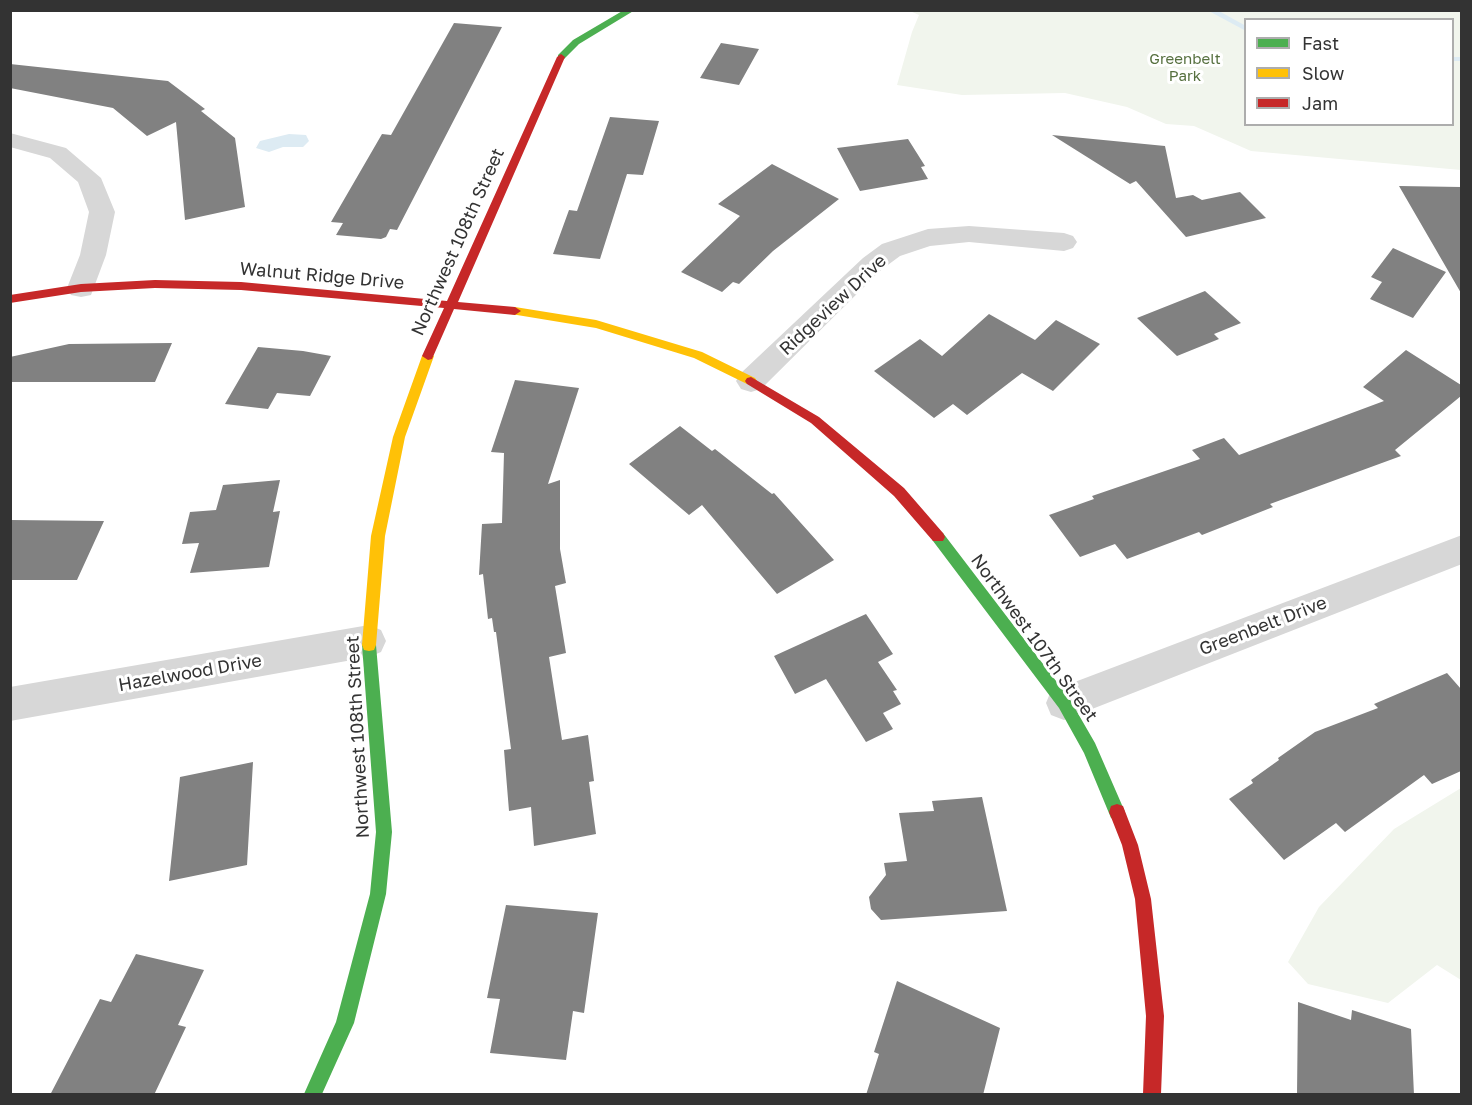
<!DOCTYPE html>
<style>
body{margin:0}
#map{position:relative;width:1472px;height:1105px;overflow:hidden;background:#fff;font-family:"Golos Text",sans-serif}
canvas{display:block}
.frame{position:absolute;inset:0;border:12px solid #333;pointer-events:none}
.legend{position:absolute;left:1244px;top:18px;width:210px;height:108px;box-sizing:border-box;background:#fff;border:2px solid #adadad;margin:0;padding:8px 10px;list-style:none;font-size:18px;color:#333}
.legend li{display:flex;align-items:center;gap:12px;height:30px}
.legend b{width:30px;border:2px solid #adadad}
</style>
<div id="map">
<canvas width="1472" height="1105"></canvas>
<div class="frame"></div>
<ul class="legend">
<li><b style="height:8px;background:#4caf50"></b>Fast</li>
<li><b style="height:8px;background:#ffc107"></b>Slow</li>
<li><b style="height:8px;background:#c62828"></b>Jam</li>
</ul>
</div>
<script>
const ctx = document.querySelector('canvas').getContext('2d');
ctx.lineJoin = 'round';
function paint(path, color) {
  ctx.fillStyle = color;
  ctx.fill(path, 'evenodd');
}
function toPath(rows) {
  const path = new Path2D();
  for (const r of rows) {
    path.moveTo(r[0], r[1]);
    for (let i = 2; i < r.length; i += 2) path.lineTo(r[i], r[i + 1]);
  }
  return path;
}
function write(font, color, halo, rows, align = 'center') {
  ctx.font = font + ' "Golos Text",sans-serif';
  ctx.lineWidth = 6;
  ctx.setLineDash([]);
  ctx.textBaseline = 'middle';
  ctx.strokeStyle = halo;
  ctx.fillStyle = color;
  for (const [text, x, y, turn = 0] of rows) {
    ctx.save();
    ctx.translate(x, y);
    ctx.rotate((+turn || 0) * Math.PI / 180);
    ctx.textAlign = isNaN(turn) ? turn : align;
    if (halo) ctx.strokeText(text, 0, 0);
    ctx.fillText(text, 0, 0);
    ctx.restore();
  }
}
paint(toPath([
 [910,11,1461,11,1461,170,1251,151,1194,126,1166,124,1127,107,1065,93,962,95,897,85,912,32,919,15],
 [1246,20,1452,20,1452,124,1246,124],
 [1461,788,1461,980,1437,965,1388,1003,1308,984,1288,962,1319,907,1394,829]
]), '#f1f5ed');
paint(toPath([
 [289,134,306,135,309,141,303,147,283,147,269,152,256,148,260,141]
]), '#ddebf3');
paint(toPath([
 [1207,10,1217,10,1246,26,1246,31,1207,10],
 [1452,57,1462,57,1462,61,1452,61,1452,57]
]), '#ddebf3');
paint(toPath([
 [454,23,502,27,397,230,390,229,386,237,381,239,336,235,343,223,331,222,382,134,391,135],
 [721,43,759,49,739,85,700,78],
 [10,64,168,81,205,109,201,111,235,138,245,207,185,220,176,122,147,136,113,108,10,88],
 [610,117,659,121,643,175,627,174,600,259,553,254,569,210,577,211],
 [1052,135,1165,146,1176,198,1193,195,1202,200,1240,192,1266,218,1186,237,1136,181,1130,184],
 [908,139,925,166,921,167,928,179,860,191,837,148],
 [772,164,839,199,773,251,739,284,733,282,722,292,681,272,740,216,718,204],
 [1399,186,1461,187,1461,293],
 [1393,248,1446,272,1413,318,1370,299,1382,282,1371,277],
 [1205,291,1241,323,1214,334,1219,339,1177,356,1137,318],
 [989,314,1035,340,1056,320,1100,344,1053,391,1022,373,967,415,953,404,934,418,874,371,920,339,942,356],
 [172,343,155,382,10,382,10,357,69,344],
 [258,347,303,351,331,356,310,396,277,393,268,409,225,404],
 [1406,350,1461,385,1461,396,1395,450,1401,456,1270,504,1273,507,1202,535,1199,532,1127,559,1115,544,1080,557,1049,515,1094,499,1092,496,1200,459,1192,450,1224,438,1239,455,1384,401,1363,387],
 [515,380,579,388,548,484,560,480,560,549,566,583,555,586,566,653,549,657,562,740,588,735,594,781,589,782,596,834,534,846,531,807,509,811,504,750,511,749,496,632,494,632,492,618,488,619,483,574,479,575,482,524,502,523,504,453,491,452],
 [680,426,712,451,715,449,772,494,774,493,834,560,777,594,702,505,689,515,629,464],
 [280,480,273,512,280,511,269,567,190,573,199,543,182,544,190,512,216,510,223,485],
 [10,520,104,521,77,580,10,580],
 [866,614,893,654,878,662,897,690,893,691,901,704,883,713,893,729,866,742,826,679,795,694,774,656],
 [1447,673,1461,689,1461,771,1432,784,1424,775,1345,832,1336,823,1284,860,1229,799,1253,783,1251,780,1279,760,1278,758,1315,732,1378,708,1374,704],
 [253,762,247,865,169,881,180,777],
 [982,797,1007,911,881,920,871,909,869,897,886,875,884,863,907,861,899,813,934,811,932,801],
 [506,905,598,913,584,1013,573,1011,566,1060,490,1053,500,999,487,998],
 [136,954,204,970,178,1025,186,1027,154,1095,50,1095,100,999,111,1002],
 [897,981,1000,1028,983,1095,866,1095,879,1054,874,1052],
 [1298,1002,1351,1020,1352,1010,1411,1029,1414,1095,1297,1095]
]), '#818181');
paint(toPath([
 [10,133,66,148,101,178,115,212,106,255,91,295,81,297,71,295,67,288,80,255,89,212,78,182,50,158,10,147,10,133],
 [969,226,1064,233,1073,236,1077,242,1073,248,1064,251,969,242,930,246,900,256,881,270,761,389,751,392,741,389,736,381,741,373,863,258,882,244,928,229,969,226],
 [1462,535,1462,564,1064,720,1051,715,1046,703,1051,691,1462,535],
 [369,625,381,630,386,641,381,652,369,657,10,721,10,687,369,625]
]), '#d7d7d7');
paint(toPath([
 [624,10,635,10,579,44,564,59,558,59,558,55,573,40,624,10],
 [938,531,943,533,1069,698,1095,743,1125,812,1123,818,1117,820,1111,818,1084,753,1059,708,933,541,931,537,933,533,938,531],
 [369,639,374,640,376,645,392,832,386,894,354,1023,322,1094,304,1094,336,1022,370,894,376,832,362,645,364,640,369,639]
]), '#4caf50');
paint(toPath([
 [515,307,596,320,702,352,755,378,757,381,755,384,747,384,694,358,596,328,511,314,511,308,515,307],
 [428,352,434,356,405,437,385,536,376,645,374,650,369,651,364,650,362,645,371,536,393,437,422,356,428,352]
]), '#ffc107');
paint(toPath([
 [561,54,565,57,458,302,515,307,521,311,515,315,454,309,432,359,428,360,422,356,444,308,241,290,155,288,81,292,10,303,10,295,81,284,155,280,241,282,447,301,557,57,561,54],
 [751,377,819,417,904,488,943,533,945,537,943,541,933,541,894,496,811,423,747,384,745,381,747,378,751,377],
 [1117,804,1123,806,1138,845,1151,899,1164,1016,1161,1094,1143,1094,1146,1016,1135,899,1122,845,1109,812,1111,806,1117,804]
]), '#c62828');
write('15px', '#56703f', '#fff', [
 ["Greenbelt",1185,59],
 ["Park",1185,76]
]);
write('18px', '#333', '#fff', [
 ["Northwest 108th Street",458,242,-66],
 ["Walnut Ridge Drive",322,276,5],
 ["Ridgeview Drive",833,305,-43],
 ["Greenbelt Drive",1263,626,-21],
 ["Northwest 107th Street",1034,638,54],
 ["Hazelwood Drive",190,673,-10],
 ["Northwest 108th Street",358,737,-93]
]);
</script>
